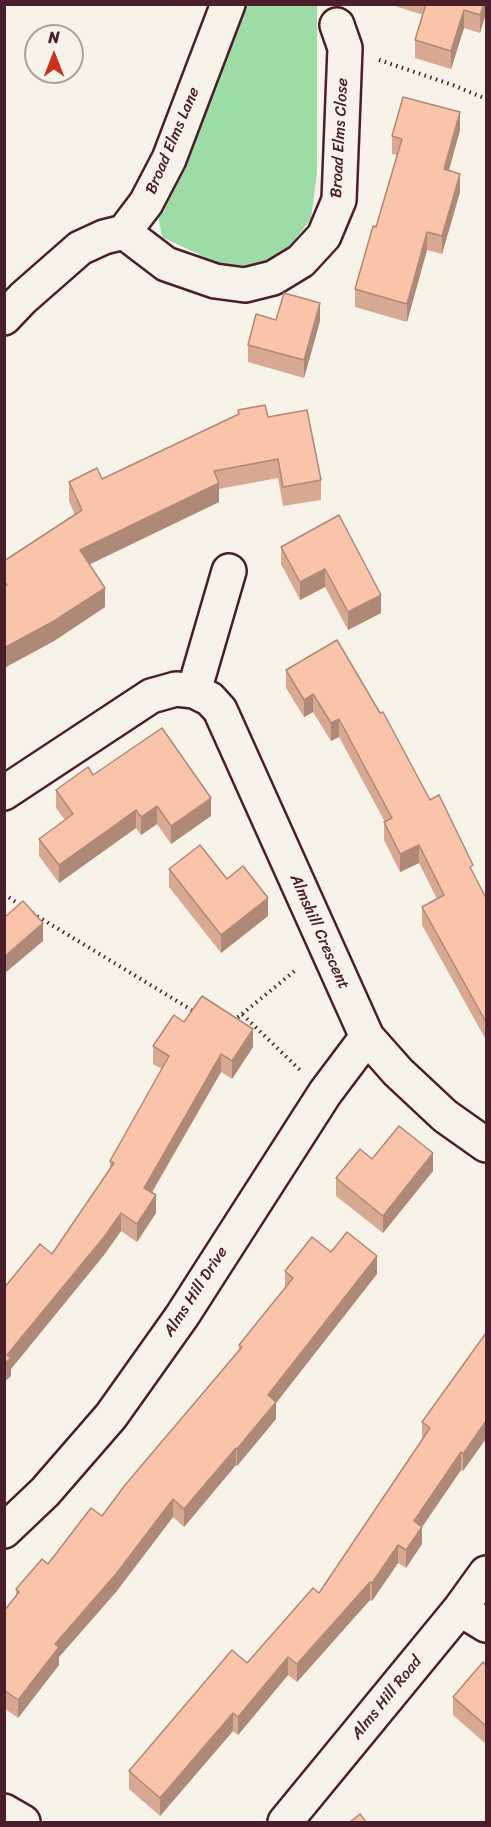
<!DOCTYPE html>
<style>
body{margin:0}
#map{position:relative;width:491px;height:1827px;overflow:hidden;background:#f7f3e8;font-family:Sriracha,sans-serif}
canvas{display:block}
.frame{position:absolute;inset:0;border:6px solid #4a1f2b;pointer-events:none}
.north{position:absolute;left:24px;top:24px;width:60px;height:60px;box-sizing:border-box;background:#f7f3e8;border:2px solid #b29e9c;border-radius:50%;rotate:0deg;font-size:16px;font-weight:700;line-height:24px;text-align:center;color:#4a1f2b}
.north::after{content:'';display:block;margin:auto;width:21px;height:27px;background:#c8321e;clip-path:polygon(50% 0,100% 100%,50% 72%,0 100%)}
</style>
<div id="map">
<canvas width="491" height="1827"></canvas>
<div class="frame"></div>
<div class="north">N</div>
</div>
<script>
const ctx = document.querySelector('canvas').getContext('2d');
ctx.lineJoin = 'round';
function paint(path, color) {
  ctx.fillStyle = color;
  ctx.fill(path, 'evenodd');
}
function toPath(rows) {
  const path = new Path2D();
  for (const r of rows) {
    path.moveTo(r[0], r[1]);
    for (let i = 2; i < r.length; i += 2) path.lineTo(r[i], r[i + 1]);
  }
  return path;
}
function stroke(path, color, width, dash) {
  ctx.strokeStyle = color;
  ctx.lineWidth = width;
  ctx.lineCap = dash ? 'butt' : 'round';
  ctx.setLineDash(dash || []);
  ctx.stroke(path);
}
function write(font, color, halo, rows, align = 'center') {
  ctx.font = font + ' Sriracha,sans-serif';
  ctx.lineWidth = 4.5;
  ctx.setLineDash([]);
  ctx.textBaseline = 'middle';
  ctx.strokeStyle = halo;
  ctx.fillStyle = color;
  for (const [text, x, y, turn = 0] of rows) {
    ctx.save();
    ctx.translate(x, y);
    ctx.rotate((+turn || 0) * Math.PI / 180);
    ctx.textAlign = isNaN(turn) ? turn : align;
    if (halo) ctx.strokeText(text, 0, 0);
    ctx.fillText(text, 0, 0);
    ctx.restore();
  }
}
paint(toPath([
 [239,5,326,5,317,6,317,173,311,219,282,256,232,270,162,237,157,209]
]), '#9ddca6');
const minor = toPath([
 [124,232,166,264,215,281,245,285,273,278,301,261,324,236,339,200,345,48,337,25],
 [4,318,23,298,80,248,104,237,124,232,146,203,169,159,228,4],
 [194,691,229,571],
 [4,793,151,696,176,689,194,691,210,699,220,710,367,1037,398,1072,445,1116,486,1145],
 [4,1531,45,1492,111,1416,182,1316,325,1093,367,1037],
 [460,1609,486,1625],
 [4,1811,23,1822],
 [285,1822,460,1609,486,1573]
]);
stroke(minor, '#4a1f2b', 38);
stroke(toPath([
 [379,60,453,85,486,99],
 [4,894,23,907],
 [32,913,195,1012],
 [242,1014,297,969],
 [233,1021,242,1014,300,1070]
]), '#4a1f2b', 4, [1.5, 4.5]);
stroke(minor, '#f7f3e8', 33);
paint(toPath([
 [395,4,486,4,480,33,464,28,451,69,415,58,415,40,423,15,395,6],
 [460,130,449,171,460,192,442,254,427,250,407,322,355,307,355,289,376,227,397,155,392,154,392,136],
 [276,320,320,321,304,378,248,362,248,345],
 [238,410,268,417,321,480,321,500,283,506,278,478,219,489,219,502,90,564,105,607,54,641,4,668,4,561,75,515,69,501,69,482,102,479,238,414],
 [339,515,381,613,348,630,325,587,300,600,281,564,281,547],
 [286,670,430,800,486,898,486,1040,422,925,422,907,437,899,419,863,400,872,384,840,384,822,385,822,339,737,331,741,313,712,304,717,286,688],
 [93,775,211,816,171,844,157,824,141,835,136,828,59,883,39,856,39,839,65,820,56,808,56,790],
 [169,869,227,879,268,916,221,953,169,887],
 [153,1046,253,1047,232,1079,221,1072,152,1193,156,1213,137,1242,121,1231,104,1255,11,1369,11,1376,4,1382,4,1288,52,1254,110,1169,110,1161,162,1069,153,1064],
 [372,1159,433,1171,383,1233,336,1196,336,1178],
 [331,1252,377,1274,276,1403,276,1419,237,1466,236,1465,184,1527,173,1517,116,1592,59,1657,59,1665,18,1718,4,1708,4,1611,16,1596,16,1589,48,1564,102,1516,239,1350,239,1345,285,1288,285,1271],
 [486,1333,463,1471,461,1470,422,1527,422,1544,406,1568,398,1563,372,1601,370,1600,297,1682,288,1675,238,1735,233,1731,160,1816,129,1789,129,1771,247,1663,319,1593,422,1440,422,1422],
 [486,1665,486,1744,453,1715,453,1697]
]), '#d7a993');
paint(toPath([
 [484,4,486,4,486,14,480,33,480,15],
 [464,10,464,28,451,69,451,51],
 [460,112,460,130,444,187,444,169],
 [460,174,460,192,442,254,442,236],
 [427,232,427,250,407,322,407,304],
 [320,303,320,321,304,378,304,360],
 [219,483,219,502,80,569,80,550],
 [325,569,325,587,300,600,300,582],
 [105,588,105,607,54,641,4,668,4,648],
 [381,595,381,613,348,630,348,612],
 [313,694,313,712,304,717,304,700],
 [339,719,339,737,331,741,331,723],
 [211,798,211,816,171,844,171,826],
 [157,806,157,824,141,835,141,817],
 [136,810,136,828,59,883,59,865],
 [419,845,419,863,400,872,400,854],
 [268,898,268,916,221,953,221,935],
 [43,923,43,941,4,974,4,957],
 [253,1029,253,1047,232,1079,232,1061],
 [221,1054,221,1072,144,1205,144,1188],
 [433,1153,433,1171,383,1233,383,1216],
 [156,1195,156,1213,137,1242,137,1224],
 [121,1213,121,1231,104,1255,11,1369,11,1376,4,1382,4,1364,7,1355],
 [377,1256,377,1274,276,1403,276,1419,237,1466,237,1449,268,1395],
 [486,1417,486,1439,463,1471,463,1454],
 [236,1448,236,1465,184,1527,184,1509],
 [461,1452,461,1470,422,1527,422,1544,406,1568,406,1550,414,1521],
 [173,1499,173,1517,116,1592,59,1657,59,1665,18,1718,18,1700,55,1644],
 [398,1545,398,1563,372,1601,372,1583],
 [370,1582,370,1600,297,1682,297,1664],
 [288,1657,288,1675,238,1735,238,1717],
 [233,1713,233,1731,160,1816,160,1798]
]), '#af8978');
const building = toPath([
 [426,4,484,4,480,15,464,10,451,51,415,40,426,4],
 [403,97,460,112,444,169,460,174,442,236,427,232,407,304,355,289,373,226,376,227,402,139,392,136,403,97],
 [284,293,320,303,304,360,248,345,256,314,276,320,284,293],
 [265,405,268,417,307,410,321,480,283,487,278,459,214,471,219,483,80,550,105,588,54,621,4,648,4,586,7,585,4,581,4,561,82,510,69,482,97,468,102,479,239,414,238,410,265,405],
 [339,515,381,595,348,612,325,569,300,582,281,547,339,515],
 [337,640,380,713,383,712,430,800,439,795,473,865,470,867,486,898,486,1022,422,907,444,895,419,845,400,854,384,822,392,818,339,719,331,723,313,694,304,700,286,670,337,640],
 [162,728,211,798,171,826,157,806,141,817,136,810,59,865,39,839,73,814,56,790,88,767,93,775,162,728],
 [200,845,227,879,243,866,268,898,221,935,169,869,200,845],
 [23,901,43,923,4,957,4,916,5,917,23,901],
 [202,996,253,1029,232,1061,221,1054,144,1188,156,1195,137,1224,121,1213,104,1237,7,1355,11,1358,4,1364,4,1288,40,1244,52,1254,114,1163,110,1161,169,1056,153,1046,174,1015,184,1022,202,996],
 [399,1126,433,1153,383,1216,336,1178,360,1149,372,1159,399,1126],
 [347,1232,377,1256,268,1395,276,1402,237,1449,236,1448,184,1509,173,1499,116,1574,55,1644,59,1647,18,1700,4,1690,4,1611,19,1592,16,1589,42,1559,48,1564,91,1508,102,1516,125,1485,242,1347,239,1345,293,1278,285,1271,312,1237,331,1252,347,1232],
 [486,1333,486,1421,463,1454,461,1452,414,1521,422,1527,406,1550,398,1545,372,1583,370,1582,297,1664,288,1657,238,1717,233,1713,160,1798,129,1771,232,1650,247,1663,313,1588,319,1593,430,1428,422,1422,486,1333],
 [483,1662,486,1665,486,1726,453,1697,483,1662],
 [360,1814,366,1822,350,1822,360,1814]
]);
paint(building, '#fac4ab');
stroke(building, '#af8978', 1.5);
write('16px', '#4a1f2b', '#f7f3e8', [
 ["Broad Elms Close",340,138,-87],
 ["Broad Elms Lane",173,141,-67],
 ["Almshill Crescent",319,932,66],
 ["Alms Hill Drive",196,1292,-57],
 ["Alms Hill Road",387,1698,-51]
]);
</script>
